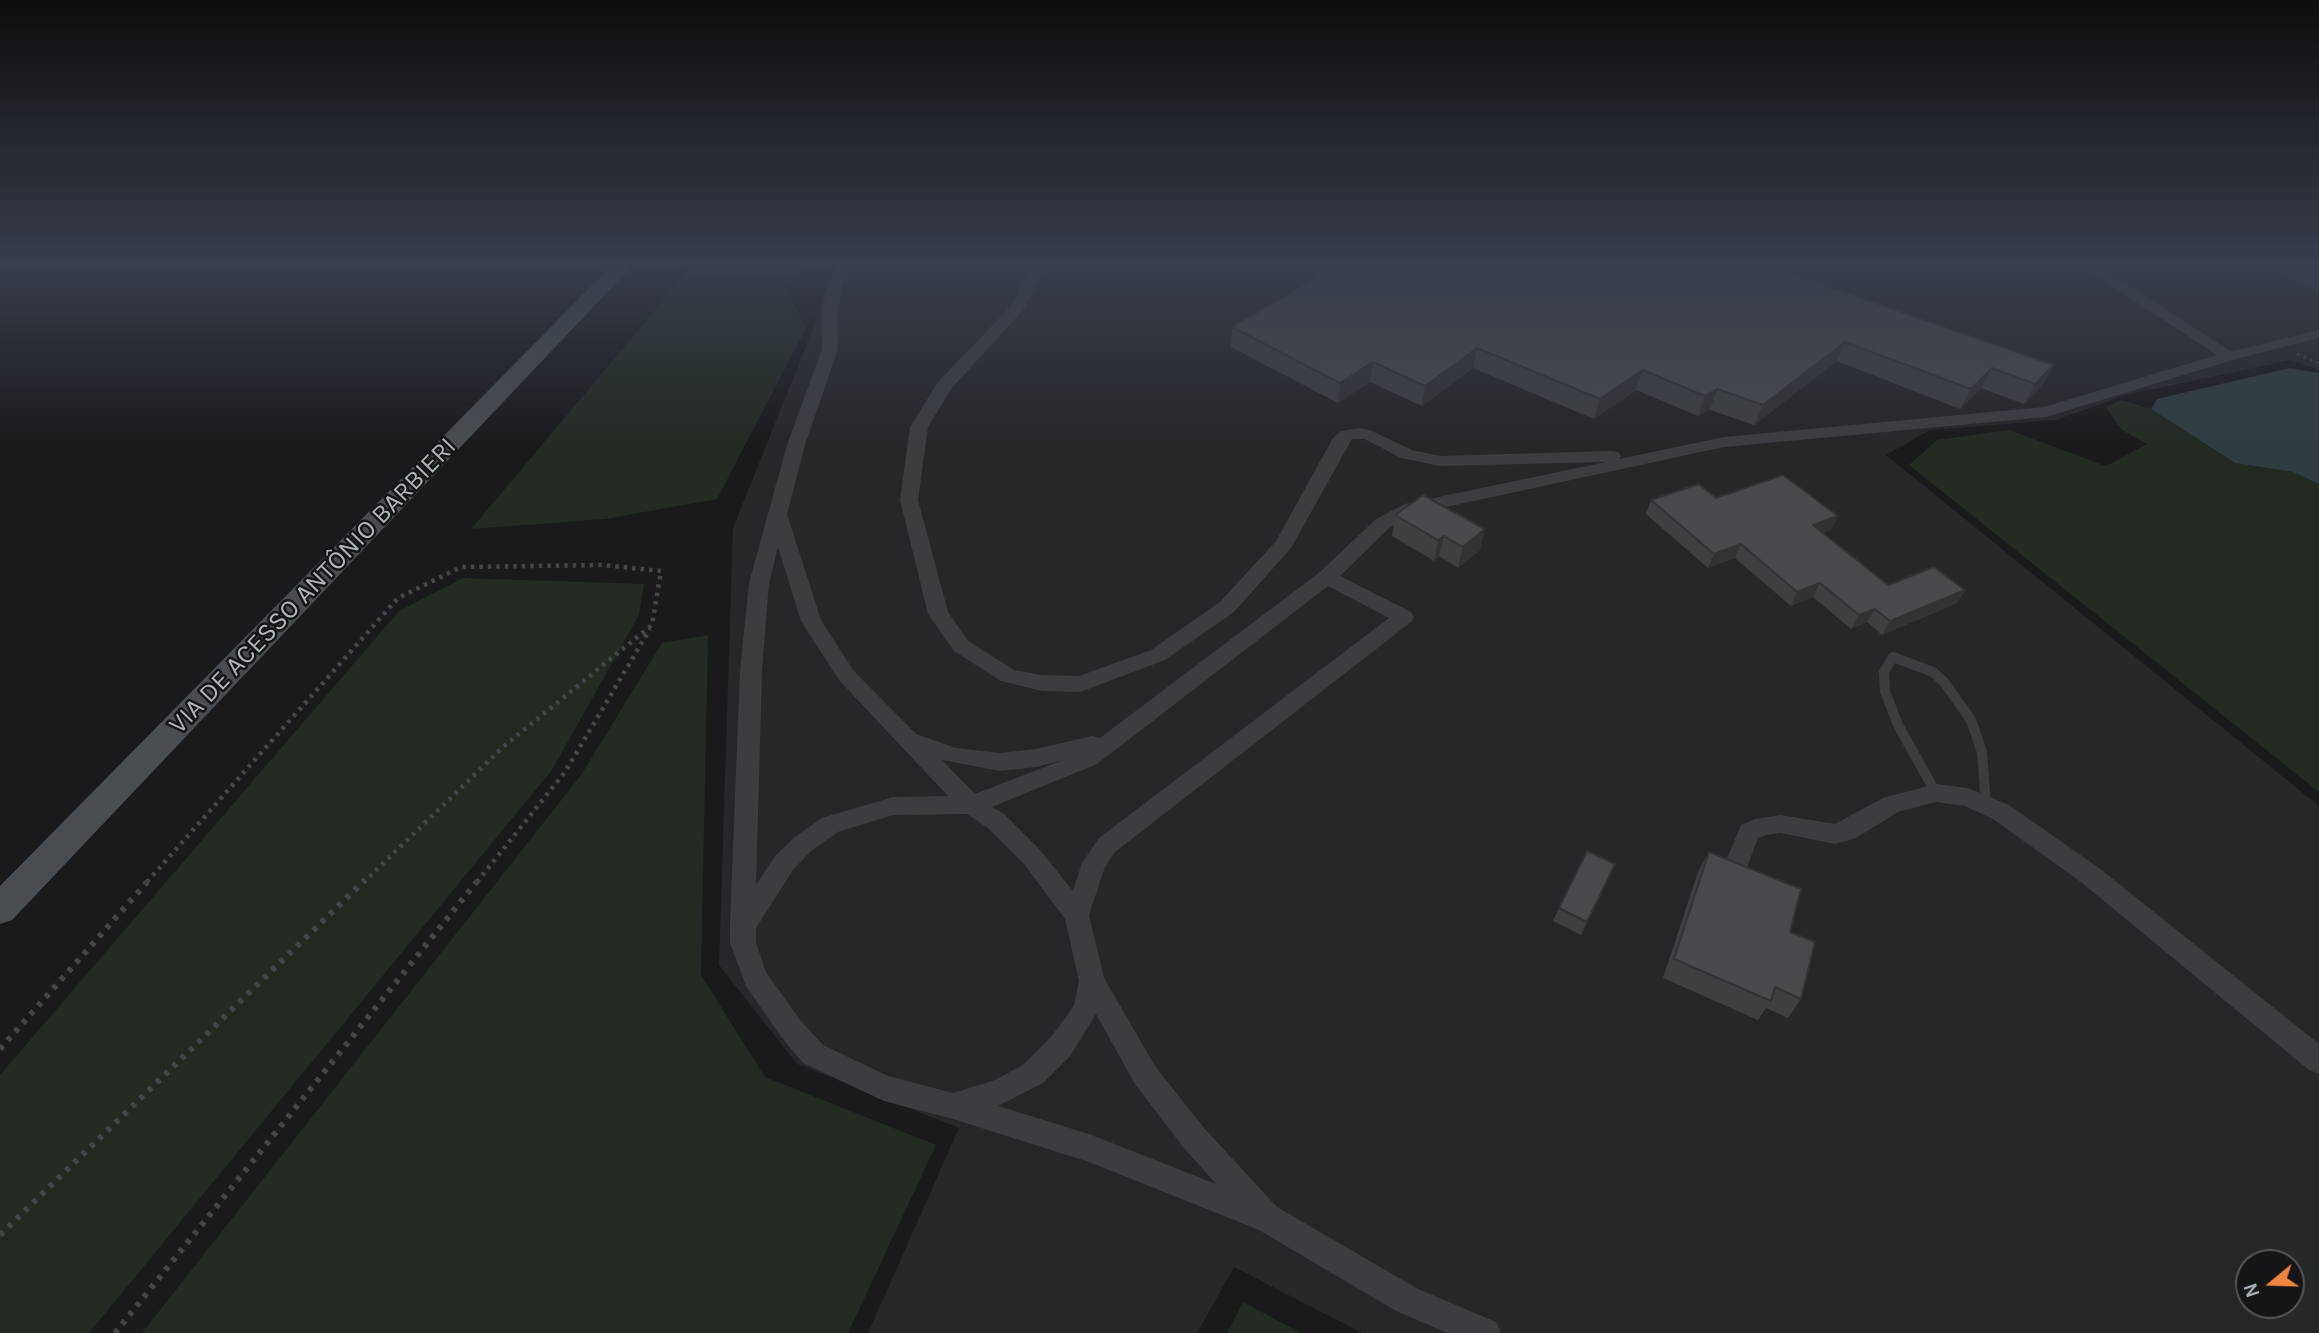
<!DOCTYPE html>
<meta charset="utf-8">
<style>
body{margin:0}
#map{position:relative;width:2319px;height:1333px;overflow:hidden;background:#1a1a1c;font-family:Karla,sans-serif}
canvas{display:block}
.north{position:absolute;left:2235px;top:1249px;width:70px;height:70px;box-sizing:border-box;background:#151517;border:2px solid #525559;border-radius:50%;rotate:251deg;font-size:19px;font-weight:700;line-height:28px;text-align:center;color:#adb5bb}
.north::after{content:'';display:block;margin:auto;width:24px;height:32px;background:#ee8540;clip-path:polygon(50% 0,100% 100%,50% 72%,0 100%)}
</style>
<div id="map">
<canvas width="2319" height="1333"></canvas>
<div class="north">N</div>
</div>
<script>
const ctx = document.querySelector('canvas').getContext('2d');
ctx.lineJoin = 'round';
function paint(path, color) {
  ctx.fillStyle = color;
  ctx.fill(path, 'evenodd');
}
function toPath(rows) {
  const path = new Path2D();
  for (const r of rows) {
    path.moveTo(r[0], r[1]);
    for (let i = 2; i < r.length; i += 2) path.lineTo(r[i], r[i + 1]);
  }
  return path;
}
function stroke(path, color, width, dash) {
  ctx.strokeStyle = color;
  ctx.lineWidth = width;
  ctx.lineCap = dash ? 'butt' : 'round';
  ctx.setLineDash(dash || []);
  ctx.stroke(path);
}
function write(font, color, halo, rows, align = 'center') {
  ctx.font = font + ' Karla,sans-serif';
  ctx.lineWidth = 5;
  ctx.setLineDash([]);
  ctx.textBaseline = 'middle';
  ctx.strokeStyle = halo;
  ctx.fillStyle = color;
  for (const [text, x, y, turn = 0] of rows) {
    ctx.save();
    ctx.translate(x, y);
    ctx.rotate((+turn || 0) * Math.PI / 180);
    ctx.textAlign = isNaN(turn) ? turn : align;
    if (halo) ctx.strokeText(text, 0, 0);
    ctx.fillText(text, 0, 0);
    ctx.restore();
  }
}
paint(toPath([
 [839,263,2319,263,2319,370,2291,360,2126,395,2056,420,1930,430,1886,455,2319,806,2319,1333,1362,1333,1234,1267,1197,1333,868,1333,959,1128,797,1064,719,965,733,528,813,329,824,294],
 [2249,1263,2291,1263,2291,1305,2249,1305]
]), '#262729');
paint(toPath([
 [695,263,805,263,786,289,806,328,717,499,605,519,471,529],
 [2121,400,2151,409,2235,463,2293,472,2319,484,2319,792,1909,465,1937,440,2009,430,2106,466,2147,444,2122,430,2106,407],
 [463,578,644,584,639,615,552,770,89,1333,0,1333,0,1075,399,611],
 [708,635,701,975,765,1077,936,1145,848,1333,142,1333,581,775,662,643],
 [1243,1302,1301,1333,1227,1333]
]), '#232a22');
paint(toPath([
 [2290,368,2319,373,2319,484,2293,472,2235,463,2151,409,2157,399]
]), '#303d40');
stroke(toPath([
 [2297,354,2319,363]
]), '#414548', 3.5, [2.5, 4.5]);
stroke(toPath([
 [147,882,398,598,461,567,602,565,661,571,652,625,503,747,364,882],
 [477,882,565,772,650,629]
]), '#414548', 4.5, [3.5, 5]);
stroke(toPath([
 [0,1049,149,880],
 [0,1235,365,880],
 [115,1333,478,880]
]), '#414548', 6, [4.5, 7]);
stroke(toPath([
 [2230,356,2319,334]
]), '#3b3d41', 8);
stroke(toPath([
 [1936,793,1898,725,1885,691,1884,672,1893,657,1933,672,1944,682,1971,720,1982,752,1986,805]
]), '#3b3d41', 10);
paint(toPath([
 [840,263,854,263,842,284,837,316,838,349,805,445,787,514,821,620,853,670,916,734,956,748,1000,753,1036,749,1092,736,1100,738,1320,572,1376,519,1405,504,1606,462,1440,466,1401,458,1365,439,1352,439,1291,548,1234,612,1165,660,1080,692,1042,691,1001,681,954,651,928,614,900,500,910,427,938,382,1009,308,1035,263,1049,263,1023,310,951,389,928,427,918,500,948,612,968,641,1014,670,1042,675,1079,676,1151,650,1220,602,1276,541,1333,438,1341,431,1360,428,1370,430,1412,450,1440,456,1612,451,1618,452,1621,456,1619,459,1724,437,2044,407,2217,355,2077,263,2093,263,2238,356,2236,359,2046,417,1724,447,1418,513,1390,527,1340,576,1411,612,1414,617,1411,622,1115,852,1105,867,1089,915,1104,978,1155,1066,1204,1128,1277,1207,1418,1289,1496,1322,1501,1333,1448,1333,1396,1311,1259,1230,1089,1162,953,1119,884,1101,803,1063,782,1038,746,986,730,943,730,924,740,671,749,583,787,445,822,349,821,316,828,284,840,263],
 [778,547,801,621,839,680,948,796,893,797,822,818,795,837,775,856,756,885,762,671,769,583,778,547],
 [1328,586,1389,618,1099,838,1082,863,1073,891,1040,850,1004,814,992,807,1097,764,1328,586],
 [942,760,1000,771,1036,767,1063,760,975,794,942,760],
 [967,814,988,828,1024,864,1065,919,1079,981,1074,1005,1067,1016,1050,1038,1023,1065,995,1080,953,1093,888,1076,823,1045,800,1020,766,972,756,943,756,928,793,870,811,851,838,832,893,815,967,814],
 [1096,1014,1135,1084,1184,1148,1216,1184,1089,1134,998,1106,1043,1083,1070,1056,1096,1014],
 [1936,784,1968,788,2009,805,2099,868,2319,1044,2319,1074,2309,1070,2081,882,1993,819,1965,806,1936,802,1898,812,1856,838,1835,844,1781,833,1766,835,1758,838,1746,870,1737,873,1728,870,1725,863,1741,825,1755,819,1781,815,1835,824,1883,798,1936,784]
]), '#3b3d41');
paint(toPath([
 [614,263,635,263,12,920,0,924,0,886,614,263]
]), '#494d51');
paint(toPath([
 [1760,263,2043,385,2024,404,1981,388,1960,409,1837,361,1754,425,1710,410,1698,416,1636,390,1594,419,1473,368,1422,406,1370,382,1338,403,1231,347,1232,327],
 [2257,263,2319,263,2319,291],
 [1716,498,1831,530,1823,533,1888,585,1965,590,1957,603,1882,635,1867,622,1851,629,1813,597,1791,606,1735,558,1708,568,1646,514,1651,500],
 [1395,515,1480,550,1458,568,1439,556,1434,561,1392,536],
 [1709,852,1790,932,1801,999,1788,1018,1766,1008,1758,1020,1663,978,1698,872],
 [1615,864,1581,935,1553,921,1559,908]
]), '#3d3f41');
paint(toPath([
 [1845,342,1837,361,1754,425,1763,405],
 [1477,348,1473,368,1422,406,1425,386],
 [1373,362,1370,382,1338,403,1340,383],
 [2054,365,2043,385,2024,404,2035,384],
 [1992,368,1981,388,1960,409,1971,389],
 [1643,370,1636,390,1594,419,1600,399],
 [1717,389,1710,410,1698,416,1705,396],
 [1838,516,1831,530,1806,539,1813,525],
 [1485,529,1480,550,1458,568,1463,547],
 [1444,536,1439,556,1434,561,1438,540],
 [1741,544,1735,558,1708,568,1714,554],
 [1820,583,1813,597,1791,606,1797,592],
 [1965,590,1957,603,1882,635,1890,621],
 [1875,609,1867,622,1851,629,1859,615]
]), '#323335');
const building = toPath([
 [1341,263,1760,263,2054,365,2035,384,1992,368,1971,389,1845,342,1763,405,1717,389,1705,396,1643,370,1600,399,1477,348,1425,386,1373,362,1340,383,1232,327,1341,263],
 [2294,263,2319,263,2319,274,2294,263],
 [1783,475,1838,516,1813,525,1888,585,1934,567,1965,590,1890,621,1875,609,1859,615,1820,583,1797,592,1741,544,1714,554,1651,500,1699,484,1716,498,1783,475],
 [1423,495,1485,529,1463,547,1444,536,1438,540,1395,515,1423,495],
 [1587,851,1615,864,1587,922,1559,908,1587,851],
 [1709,852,1801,889,1790,932,1815,942,1801,999,1775,987,1771,1001,1674,959,1709,852]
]);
paint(building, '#47494c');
stroke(building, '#323335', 2);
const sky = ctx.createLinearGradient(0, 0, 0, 449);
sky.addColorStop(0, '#0e0e0f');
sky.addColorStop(0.59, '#383e4b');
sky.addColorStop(1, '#383e4b00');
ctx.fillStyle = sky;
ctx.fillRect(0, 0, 2319, 449);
write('26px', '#adb5bb', '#151517', [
 ["VIA DE ACESSO ANTÔNIO BARBIERI",313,586,-46]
]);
</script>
